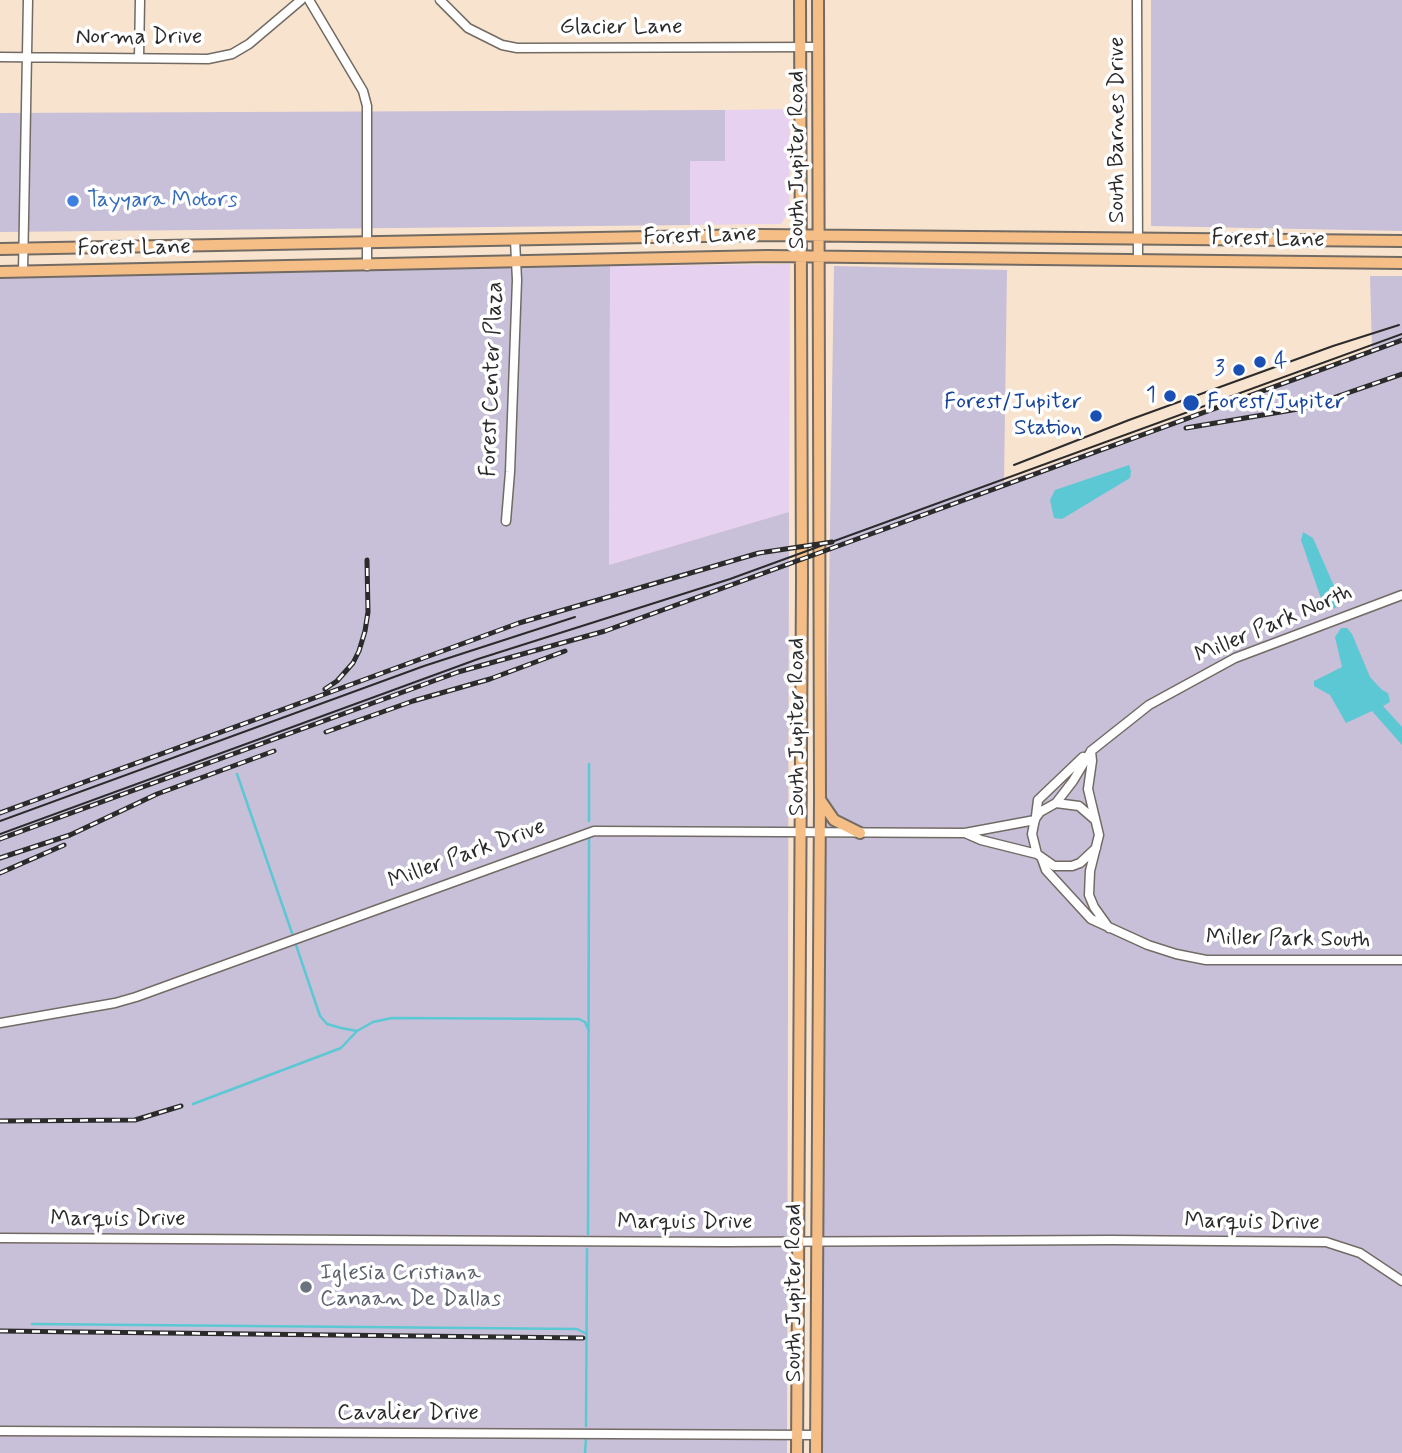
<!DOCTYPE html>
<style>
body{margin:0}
canvas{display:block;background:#f7e3ce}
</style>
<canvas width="1402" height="1453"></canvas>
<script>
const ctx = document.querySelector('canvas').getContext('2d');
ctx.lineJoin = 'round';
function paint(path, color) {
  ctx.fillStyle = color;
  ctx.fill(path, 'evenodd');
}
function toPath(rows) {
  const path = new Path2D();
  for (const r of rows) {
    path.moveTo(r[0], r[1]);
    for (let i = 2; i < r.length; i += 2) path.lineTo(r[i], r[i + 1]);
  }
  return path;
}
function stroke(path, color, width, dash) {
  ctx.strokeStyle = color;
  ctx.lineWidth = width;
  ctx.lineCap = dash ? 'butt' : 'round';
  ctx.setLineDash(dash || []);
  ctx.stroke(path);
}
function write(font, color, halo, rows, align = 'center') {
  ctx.font = font + ' Mynerve,sans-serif';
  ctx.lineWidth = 7;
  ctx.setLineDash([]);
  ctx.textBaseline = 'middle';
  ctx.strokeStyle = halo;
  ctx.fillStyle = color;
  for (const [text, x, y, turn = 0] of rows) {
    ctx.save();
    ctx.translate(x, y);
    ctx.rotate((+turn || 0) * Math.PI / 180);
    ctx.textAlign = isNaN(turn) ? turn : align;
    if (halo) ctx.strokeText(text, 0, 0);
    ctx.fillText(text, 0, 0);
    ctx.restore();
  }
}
paint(toPath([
 [790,109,789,212,781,224,690,225,690,161,725,161,725,110],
 [790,264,789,512,609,565,610,266]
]), '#e6d2f0');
paint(toPath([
 [1151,0,1402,0,1402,231,1151,226],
 [725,110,725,161,690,161,690,225,0,232,0,113],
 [610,266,609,565,789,512,787,1453,0,1453,0,272],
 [834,266,1007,270,1004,482,1372,349,1370,276,1402,276,1402,1453,821,1453,826,792]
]), '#c8bfd8');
paint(toPath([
 [1129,465,1131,471,1130,478,1062,519,1054,518,1050,500,1055,490],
 [1303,532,1313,538,1341,602,1335,608,1325,610,1301,540],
 [1341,628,1347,628,1352,634,1370,677,1382,690,1388,693,1390,702,1383,706,1402,727,1402,745,1372,711,1346,723,1330,695,1314,686,1314,681,1342,667,1335,637]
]), '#5cc8d3');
stroke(toPath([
 [589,764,589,821],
 [237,774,292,933],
 [296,945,320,1016,327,1024,341,1028,357,1031,373,1022,392,1018,579,1019,585,1022,589,1031],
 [193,1104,341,1048,357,1031],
 [588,1234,589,838],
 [32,1324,577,1329,587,1334],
 [586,1426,587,1249],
 [585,1453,586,1439]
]), '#5cc8d3', 2.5);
const minor = toPath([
 [309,0,363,91,367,106,367,266],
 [440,0,468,28,502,45,517,48,819,47],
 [1137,0,1138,260],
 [0,57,208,59,232,54,249,44,301,0],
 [139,58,140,0],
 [23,272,28,0],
 [506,521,510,472,517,280,515,240],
 [1091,751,1092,761,1088,789,1099,835,1090,871,1089,895,1094,907,1109,928],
 [1056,803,1079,806,1094,819],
 [1036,816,1038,800,1083,757],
 [965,833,981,840,1037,854],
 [1096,848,1080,863,1072,866,1054,866,1037,854,1032,834,1035,819,1040,812,1056,803,1073,781,1091,751,1149,705,1235,658,1402,595],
 [1042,859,1046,870,1091,919,1148,945,1176,954,1206,960,1402,960],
 [0,1023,115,1003,136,997,594,831,965,833,1035,820],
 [0,1238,724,1242,1111,1240,1326,1242,1360,1253,1402,1281],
 [0,1431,816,1435]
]);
const major = toPath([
 [0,249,759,235,1402,241],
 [0,272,767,256,1402,263],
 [821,801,834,820,860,833],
 [797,1453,802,579,800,0],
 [816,1453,820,798,818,0]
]);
stroke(minor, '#726b64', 11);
stroke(major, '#726b64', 14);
stroke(minor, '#fff', 8);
stroke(major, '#f6be87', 10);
stroke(toPath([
 [1014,465,1129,420,1333,346,1399,325],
 [0,821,424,666,575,617],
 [0,834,478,659,730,579,1402,334]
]), '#2b2b2b', 2);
const rail = toPath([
 [1186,428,1304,408,1402,374],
 [325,689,337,681,353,663,359,651,365,631,368,612,367,560],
 [326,732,413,701,490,679,565,651],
 [0,813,519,623,759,553,832,542],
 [0,839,458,672,605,631,1402,340],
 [0,858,70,835,157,794,274,751],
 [0,873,64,845],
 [0,1121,135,1120,181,1106],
 [0,1331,583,1338]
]);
stroke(rail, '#2b2b2b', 5);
stroke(rail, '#fff', 2.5, [8]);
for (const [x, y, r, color] of [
 [73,201,7,"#3f7fe0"],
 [1260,362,7,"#1a4fb4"],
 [1239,370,7,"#1a4fb4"],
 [1170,396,7,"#1a4fb4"],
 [1191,403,9,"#1a4fb4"],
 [1096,416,7,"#1a4fb4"],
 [306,1287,7,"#6b7280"]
]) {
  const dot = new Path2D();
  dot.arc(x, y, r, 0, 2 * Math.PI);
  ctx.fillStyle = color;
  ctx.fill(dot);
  stroke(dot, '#fff', 2.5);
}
write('23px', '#2b2b2b', '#fff', [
 ["Glacier Lane",621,28],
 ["Norma Drive",139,38],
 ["South Barnes Drive",1118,130,-90],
 ["South Jupiter Road",798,160,-90],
 ["Forest Lane",700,237,-2],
 ["Forest Lane",1268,240,1],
 ["Forest Lane",134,249,-1],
 ["Forest Center Plaza",493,379,-88],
 ["Miller Park North",1274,625,-23],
 ["South Jupiter Road",798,727,-90],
 ["Miller Park Drive",467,855,-20],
 ["Miller Park South",1288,940,1],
 ["Marquis Drive",118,1220],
 ["Marquis Drive",685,1223],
 ["Marquis Drive",1252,1223,1],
 ["South Jupiter Road",795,1293,-90],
 ["Cavalier Drive",408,1414]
]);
write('23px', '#366cbe', '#fff', [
 ["Tayyara Motors",87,201]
], 'left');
write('23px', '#164399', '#fff', [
 ["4",1274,362,"left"],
 ["3",1225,370],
 ["1",1156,396],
 ["Forest/Jupiter",1082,403],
 ["Station",1082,429],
 ["Forest/Jupiter",1207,403,"left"]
], 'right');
write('23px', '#5b616d', '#fff', [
 ["Iglesia Cristiana",320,1274],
 ["Canaan De Dallas",320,1300]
], 'left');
</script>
